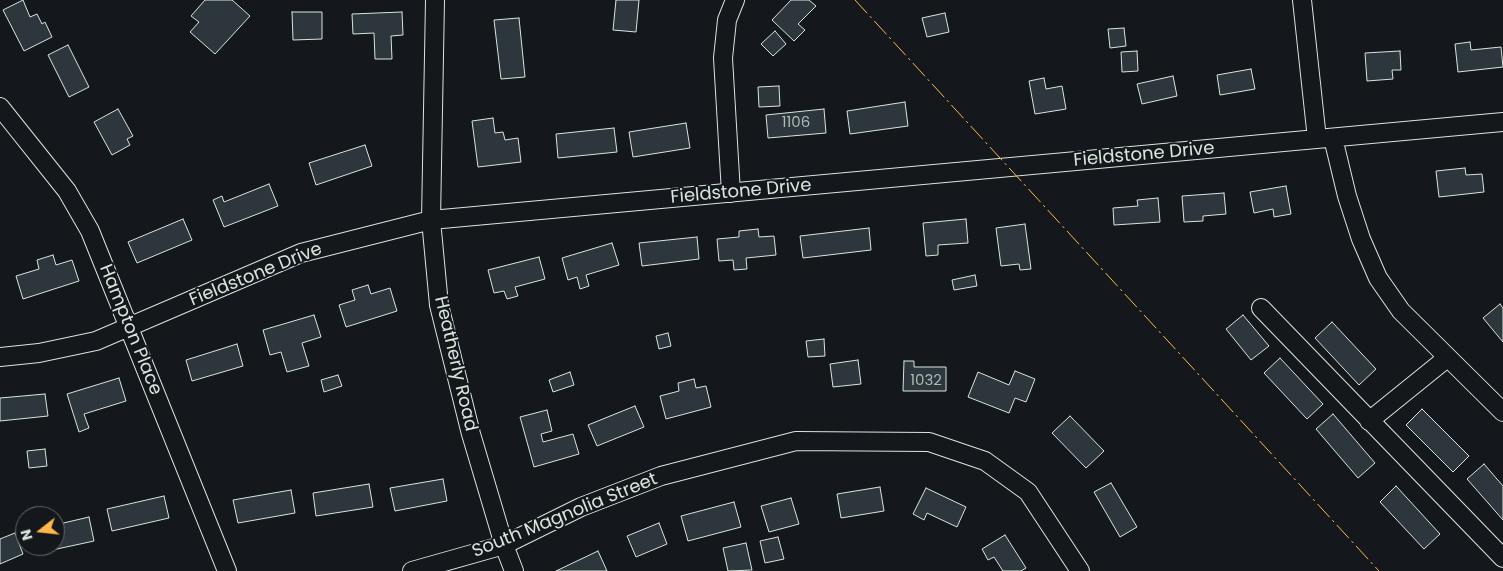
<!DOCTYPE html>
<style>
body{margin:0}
#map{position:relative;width:1503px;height:571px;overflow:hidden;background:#14181c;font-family:Poppins,sans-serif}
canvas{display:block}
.north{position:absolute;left:15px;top:506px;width:50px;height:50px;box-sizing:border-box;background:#14181c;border:1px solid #626a69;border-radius:50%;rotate:254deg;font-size:14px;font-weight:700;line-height:20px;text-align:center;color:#d8e6dc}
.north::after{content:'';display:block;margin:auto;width:18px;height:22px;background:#ffb74d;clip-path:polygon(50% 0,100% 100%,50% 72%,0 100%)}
</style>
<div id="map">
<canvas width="1503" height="571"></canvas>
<div class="north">N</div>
</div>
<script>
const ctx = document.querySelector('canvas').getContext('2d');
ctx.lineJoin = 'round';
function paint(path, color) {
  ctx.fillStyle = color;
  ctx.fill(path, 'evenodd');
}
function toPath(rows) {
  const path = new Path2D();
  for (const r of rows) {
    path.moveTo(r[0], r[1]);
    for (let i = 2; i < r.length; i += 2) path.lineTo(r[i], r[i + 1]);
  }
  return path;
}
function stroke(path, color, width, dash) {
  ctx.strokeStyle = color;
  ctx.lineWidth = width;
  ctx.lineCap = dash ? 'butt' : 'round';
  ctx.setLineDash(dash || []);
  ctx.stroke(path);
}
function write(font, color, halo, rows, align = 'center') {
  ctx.font = font + ' Poppins,sans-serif';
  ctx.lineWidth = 4;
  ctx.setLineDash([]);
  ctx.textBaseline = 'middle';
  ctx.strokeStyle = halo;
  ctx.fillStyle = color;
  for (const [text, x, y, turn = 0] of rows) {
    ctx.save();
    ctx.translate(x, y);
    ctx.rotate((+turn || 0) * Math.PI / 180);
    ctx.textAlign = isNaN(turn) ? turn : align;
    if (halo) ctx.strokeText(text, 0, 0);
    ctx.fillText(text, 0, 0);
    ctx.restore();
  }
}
const building = toPath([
 [23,0,30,17,37,14,42,24,45,22,52,37,24,51,3,10,23,0],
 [205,0,232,0,250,16,215,54,190,32,199,22,191,16,205,0],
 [616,0,639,0,636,32,613,30,616,0],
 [791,0,809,0,816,6,798,24,805,30,794,41,772,20,791,0],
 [292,12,322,12,322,39,293,40,292,12],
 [402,12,403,35,391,36,392,59,375,59,374,33,353,34,352,14,402,12],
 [945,13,949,32,927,37,922,18,945,13],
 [519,18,525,77,501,79,494,20,519,18],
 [1124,28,1126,46,1110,48,1108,29,1124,28],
 [775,31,786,44,773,56,761,44,775,31],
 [1470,42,1471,50,1501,47,1503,67,1458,72,1455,44,1470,42],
 [68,45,89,87,69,97,48,55,68,45],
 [1137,51,1138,71,1122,72,1121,52,1137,51],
 [1400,51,1401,70,1392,70,1393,79,1367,81,1365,53,1400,51],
 [1251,69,1255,89,1220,95,1217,75,1251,69],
 [1173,76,1177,96,1142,104,1137,84,1173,76],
 [1044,78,1046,89,1062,86,1066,109,1035,114,1029,81,1044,78],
 [779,86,780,106,759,107,758,87,779,86],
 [905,102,908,126,850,134,847,111,905,102],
 [118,109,133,136,127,139,130,145,112,155,94,122,118,109],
 [824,109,826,133,768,138,766,115,824,109],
 [493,118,495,133,503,132,505,140,518,138,521,162,478,167,472,121,493,118],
 [686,123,690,148,633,157,629,132,686,123],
 [614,128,617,152,558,158,556,134,614,128],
 [365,145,372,166,316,185,309,163,365,145],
 [1465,168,1466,175,1482,174,1484,192,1439,197,1436,171,1465,168],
 [269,184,278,206,224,227,213,200,222,196,224,202,269,184],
 [1286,186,1291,214,1274,217,1273,209,1254,213,1250,192,1286,186],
 [1224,193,1226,214,1203,216,1203,221,1184,222,1182,196,1224,193],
 [1158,198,1160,222,1114,225,1113,208,1138,206,1137,200,1158,198],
 [183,219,192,240,137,263,128,242,183,219],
 [966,219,968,243,938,245,938,255,926,256,923,223,966,219],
 [1025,224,1031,269,1020,270,1019,264,1001,266,996,228,1025,224],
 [869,228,871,250,803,258,800,236,869,228],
 [758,229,759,237,774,236,776,255,746,258,747,269,734,270,733,260,719,261,717,239,739,237,739,231,758,229],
 [697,237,699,259,642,266,639,243,697,237],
 [612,243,619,265,586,275,589,286,580,289,577,277,568,280,562,258,612,243],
 [53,255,56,265,72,260,79,281,23,299,16,276,39,269,37,260,53,255],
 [539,257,545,279,515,287,518,296,507,299,504,291,494,293,488,270,539,257],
 [975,275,977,286,954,290,952,280,975,275],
 [368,285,371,294,390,288,397,311,346,327,339,305,355,300,352,290,368,285],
 [1500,304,1503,308,1503,342,1483,318,1500,304],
 [314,315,321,337,302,343,309,366,287,372,281,352,270,355,263,330,314,315],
 [1243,315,1269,346,1251,360,1226,329,1243,315],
 [1332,322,1376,369,1359,385,1315,338,1332,322],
 [668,333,671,346,659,349,656,336,668,333],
 [824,339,825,356,808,357,806,341,824,339],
 [237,344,243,366,192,381,186,360,237,344],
 [1280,358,1323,404,1307,419,1264,373,1280,358],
 [858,360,861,384,833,387,830,364,858,360],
 [904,361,914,361,914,367,946,367,946,391,903,391,904,361],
 [1015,371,1035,379,1026,402,1015,398,1009,413,968,397,978,372,1009,385,1015,371],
 [570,372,574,385,553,392,549,380,570,372],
 [338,375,342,386,324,392,321,380,338,375],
 [119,378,126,401,84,414,89,428,79,432,67,394,119,378],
 [694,379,696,388,706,386,711,407,666,419,660,396,679,391,678,383,694,379],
 [45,394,48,416,0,421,0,398,45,394],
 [635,406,644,427,597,446,588,425,635,406],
 [1422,409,1469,456,1453,472,1406,425,1422,409],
 [547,410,552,431,541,434,543,442,573,434,579,454,534,467,520,417,547,410],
 [1333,414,1375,463,1358,478,1316,429,1333,414],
 [1070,416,1104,451,1086,468,1052,433,1070,416],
 [45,449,47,466,29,468,27,451,45,449],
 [1484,464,1503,486,1503,520,1467,479,1484,464],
 [443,479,447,501,395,511,390,488,443,479],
 [1111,483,1137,527,1120,537,1094,492,1111,483],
 [369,484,373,507,316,516,313,493,369,484],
 [1396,486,1440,534,1424,549,1380,502,1396,486],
 [880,487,884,511,841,518,837,494,880,487],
 [926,488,966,507,957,527,927,513,924,520,913,514,926,488],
 [291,490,295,513,238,523,233,500,291,490],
 [164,496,169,518,112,531,107,509,164,496],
 [791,498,799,524,769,532,761,506,791,498],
 [734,502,741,527,688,541,681,516,734,502],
 [89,517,94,541,43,552,42,546,55,546,55,525,89,517],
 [659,523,667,544,636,557,627,536,659,523],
 [15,533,23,554,0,564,0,539,15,533],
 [1005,535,1026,568,1021,571,1003,571,994,557,988,560,982,549,1005,535],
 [778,537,784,559,765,563,760,541,778,537],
 [746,543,752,570,728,571,723,548,746,543],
 [598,551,607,571,556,571,598,551]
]);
paint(building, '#2c363c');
stroke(building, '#d8e6dc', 1);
const minor = toPath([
 [435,0,431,220,439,305,471,434,504,545,514,571],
 [1302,0,1317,139],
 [0,107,67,191,90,231,227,571],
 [1333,138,1347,196,1361,239,1378,278,1401,311,1503,412],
 [731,193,723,58,727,20,735,0],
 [1261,308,1503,558],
 [0,357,39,353,96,341,301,253,431,220,1503,122],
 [1369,421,1447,358],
 [412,571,504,545,581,507,661,476,796,441,929,442,985,461,1028,492,1080,571]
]);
stroke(minor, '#d8e6dc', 20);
stroke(minor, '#14181c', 18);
stroke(toPath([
 [855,0,1379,571]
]), '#ffb74d', 1, [18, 4, 2.5, 4]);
write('15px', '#adbab4', null, [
 ["1106",796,123],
 ["1032",926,381]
]);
write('18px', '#d8e6dc', '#14181c', [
 ["Fieldstone Drive",1144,155,-5],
 ["Fieldstone Drive",741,192,-5],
 ["Fieldstone Drive",256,275,-22],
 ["Hampton Place",130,330,68],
 ["Heatherly Road",455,364,77],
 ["South Magnolia Street",565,516,-22]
]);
</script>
